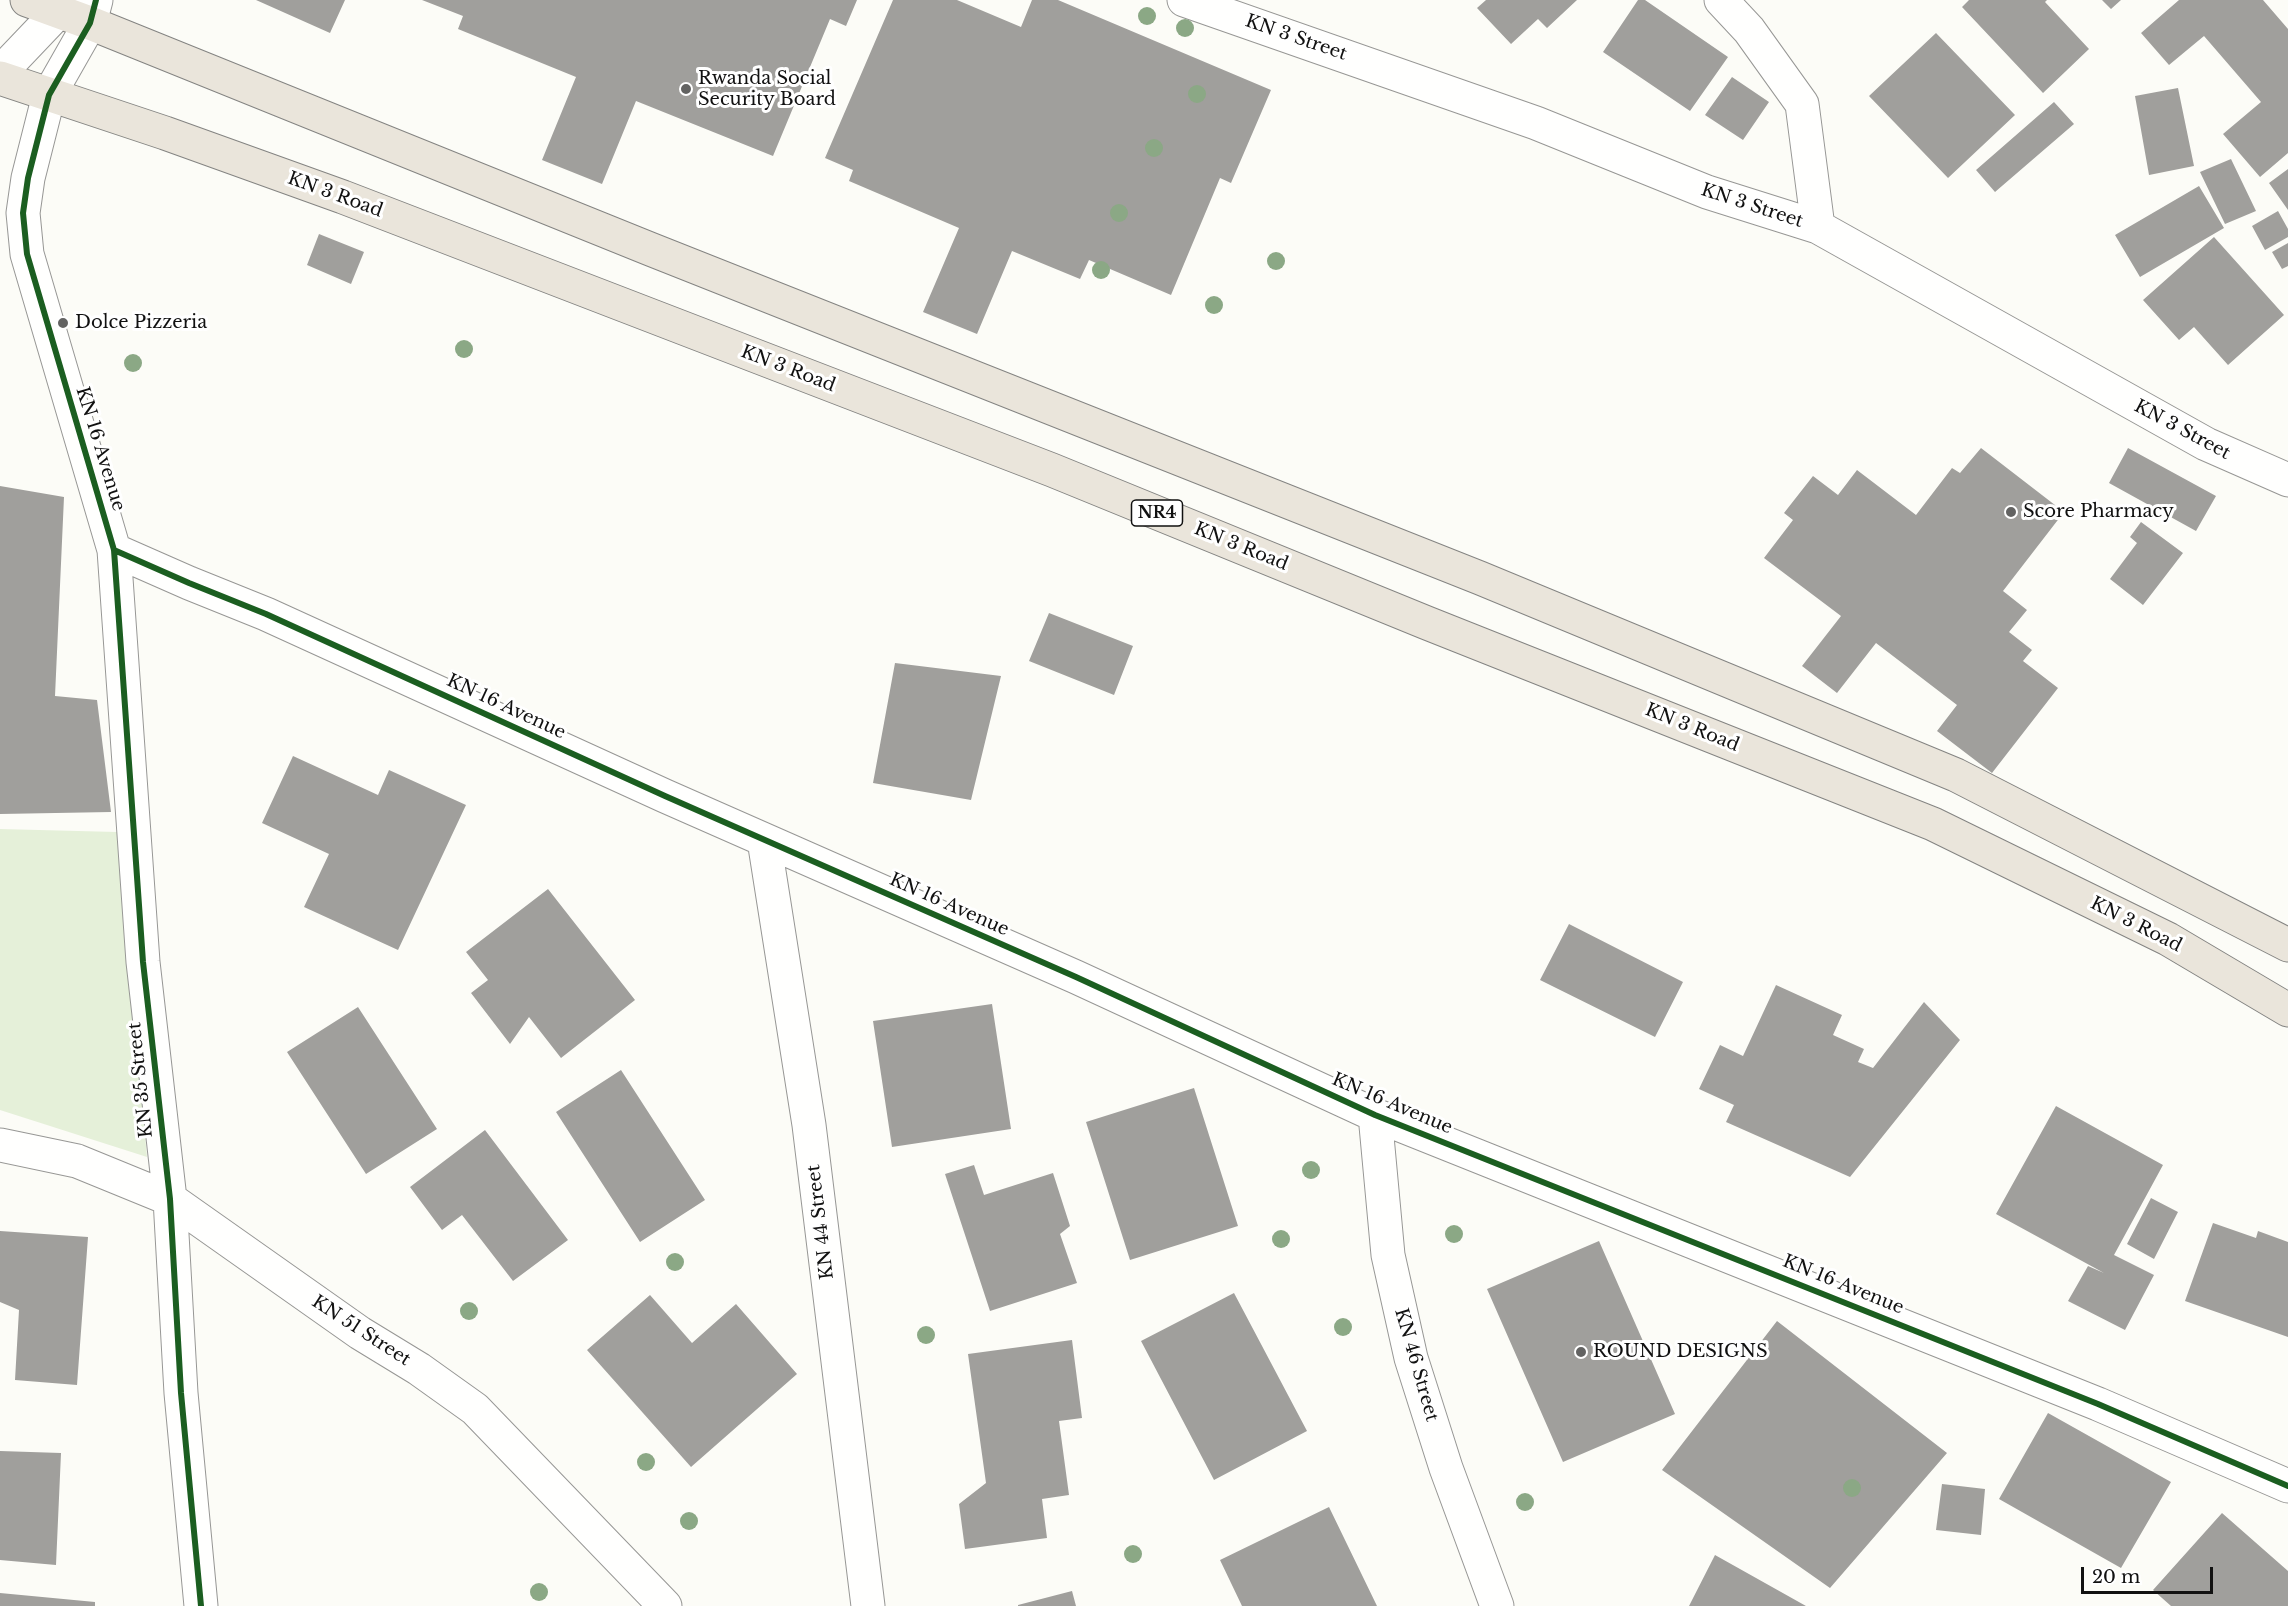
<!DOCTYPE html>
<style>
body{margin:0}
#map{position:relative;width:2288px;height:1606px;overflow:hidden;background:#fcfcf7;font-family:"Libre Baskerville",serif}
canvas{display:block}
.scale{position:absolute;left:2081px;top:1567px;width:132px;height:27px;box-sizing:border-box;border:3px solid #111;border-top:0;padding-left:8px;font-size:18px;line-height:21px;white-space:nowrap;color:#111;-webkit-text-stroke:4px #fff;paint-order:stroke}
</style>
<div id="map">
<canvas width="2288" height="1606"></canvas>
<div class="scale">20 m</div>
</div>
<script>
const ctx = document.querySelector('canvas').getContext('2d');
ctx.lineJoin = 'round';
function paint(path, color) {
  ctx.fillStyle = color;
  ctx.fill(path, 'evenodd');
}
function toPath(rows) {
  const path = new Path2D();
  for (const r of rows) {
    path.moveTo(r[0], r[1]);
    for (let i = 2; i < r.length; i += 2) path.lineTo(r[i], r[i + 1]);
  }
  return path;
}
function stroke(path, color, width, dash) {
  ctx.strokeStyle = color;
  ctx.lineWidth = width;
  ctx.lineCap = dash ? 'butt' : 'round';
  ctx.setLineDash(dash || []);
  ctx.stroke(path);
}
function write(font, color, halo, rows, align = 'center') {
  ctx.font = font + ' "Libre Baskerville",serif';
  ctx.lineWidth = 6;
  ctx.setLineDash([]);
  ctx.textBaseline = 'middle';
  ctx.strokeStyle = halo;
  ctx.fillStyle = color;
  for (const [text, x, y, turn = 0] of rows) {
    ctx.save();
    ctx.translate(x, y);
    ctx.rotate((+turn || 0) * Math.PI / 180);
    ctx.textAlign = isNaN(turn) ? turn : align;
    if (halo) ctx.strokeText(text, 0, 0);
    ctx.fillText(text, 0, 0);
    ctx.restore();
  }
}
paint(toPath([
 [0,829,117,832,147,1157,0,1110]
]), '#e5f0d9');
paint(toPath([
 [256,0,345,0,330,33],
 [422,0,857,0,846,26,830,19,773,156,636,101,602,184,542,160,576,77,458,29,463,16],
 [893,0,957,0,1021,27,1032,0,1058,0,1271,90,1231,183,1220,178,1171,295,1089,260,1080,279,1012,251,977,334,923,312,959,228,849,181,853,170,825,158],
 [1486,0,1577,0,1547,28,1538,19,1511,44,1477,8],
 [1638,0,1645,0,1728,57,1690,111,1603,52],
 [1969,0,2047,0,2045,2,2089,49,2043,93,1962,7],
 [2102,0,2121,0,2111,9],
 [2179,0,2263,0,2288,29,2288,153,2260,177,2223,134,2261,102,2204,36,2169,65,2141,33],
 [1936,33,2015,115,1948,178,1869,96],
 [1732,77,1769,102,1743,140,1705,115],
 [2178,88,2194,166,2149,175,2135,96],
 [2054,102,2074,124,1995,192,1976,170],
 [2231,159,2256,211,2225,224,2200,172],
 [2288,169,2288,210,2269,183],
 [2199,186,2224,228,2140,277,2115,235],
 [2278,211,2288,229,2288,237,2265,250,2252,226],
 [319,234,364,252,351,284,307,265],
 [2214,237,2284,315,2228,365,2194,327,2179,340,2143,300],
 [2288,243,2288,266,2282,269,2272,252],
 [1981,448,2064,512,2003,591,2027,610,2009,632,2032,650,2023,661,2058,688,1992,773,1937,731,1957,705,1876,643,1837,693,1802,666,1841,616,1764,558,1793,520,1784,513,1813,476,1838,495,1857,470,1916,515,1952,468,1960,473],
 [2128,448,2216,496,2196,531,2109,483],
 [0,486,64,497,55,696,97,700,111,812,0,814],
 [2141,522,2183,553,2143,605,2110,579,2137,543,2130,537],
 [1049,613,1133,646,1114,695,1029,661],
 [895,663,1001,676,971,800,873,783],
 [293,756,378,795,389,770,466,805,398,950,304,907,329,854,262,823],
 [548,889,635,1000,561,1058,529,1017,510,1044,471,993,488,980,466,952],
 [1569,924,1683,982,1655,1037,1540,980],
 [1776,985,1842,1015,1833,1035,1864,1049,1858,1062,1873,1068,1924,1002,1960,1040,1850,1177,1726,1122,1734,1105,1699,1089,1720,1045,1743,1056],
 [992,1004,1011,1129,892,1147,873,1021],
 [358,1007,437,1129,366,1174,287,1052],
 [621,1070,705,1200,640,1242,556,1112],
 [1194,1088,1238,1226,1130,1260,1086,1122],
 [2056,1106,2163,1165,2114,1255,2154,1275,2125,1330,2068,1301,2088,1266,2104,1273,1996,1214],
 [485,1130,568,1240,513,1281,462,1215,442,1230,410,1187],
 [974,1165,984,1195,1053,1173,1070,1226,1060,1234,1077,1283,990,1311,945,1174],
 [2151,1198,2178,1212,2154,1259,2127,1244],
 [2213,1223,2256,1238,2258,1231,2288,1242,2288,1337,2185,1301],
 [0,1231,88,1237,77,1385,15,1380,19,1310,0,1302],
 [1599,1241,1675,1414,1563,1462,1487,1289],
 [1234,1293,1307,1431,1214,1480,1141,1341],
 [650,1295,692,1343,736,1304,797,1374,691,1467,587,1350],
 [1777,1321,1947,1453,1830,1588,1662,1470],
 [1072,1340,1082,1418,1059,1421,1069,1495,1042,1499,1047,1538,965,1549,959,1504,986,1483,968,1354],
 [2048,1413,2171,1482,2121,1568,1999,1499],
 [0,1451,61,1453,56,1565,0,1560],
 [1942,1484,1985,1489,1981,1535,1936,1530],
 [1329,1507,1377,1606,1242,1606,1220,1560],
 [2222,1513,2288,1571,2288,1606,2171,1606,2153,1590],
 [1715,1555,1806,1606,1689,1606],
 [1072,1591,1076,1606,1018,1606,1018,1605],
 [0,1593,95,1602,95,1606,0,1606]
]), '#a09f9c');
const minor = toPath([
 [96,0,90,23,49,95,28,178,23,213,27,254,114,550,143,962,170,1199,181,1393,201,1606],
 [1184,0,1536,123,1707,192,1818,227,2206,444,2288,480],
 [1721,0,1749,30,1802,104,1818,227],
 [0,73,58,12,74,0],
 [114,550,189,583,266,614,665,796,1076,977,1375,1115,2098,1404,2288,1486],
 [764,840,809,1125,868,1606],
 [1375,1115,1388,1255,1411,1358,1446,1468,1497,1606],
 [0,1145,77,1161,170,1199,360,1333,419,1369,475,1409,665,1606]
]);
const trunk = toPath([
 [27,0,90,23,650,249,1480,578,1956,775,2288,945],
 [0,78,165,133,343,197,1052,470,1427,623,1933,824,2168,939,2288,1010]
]);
stroke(minor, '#979795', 35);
stroke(trunk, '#848482', 35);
stroke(minor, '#fffffe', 33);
stroke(trunk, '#eae5db', 33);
stroke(toPath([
 [96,0,90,23,49,95,28,178,23,213,27,254,114,550,143,962,170,1199,181,1393,201,1606],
 [114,550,189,583,266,614,665,796,1076,977,1375,1115,2098,1404,2288,1486]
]), '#1b5e20', 6);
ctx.fillStyle = '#8ba885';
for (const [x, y] of [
 [1147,16],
 [1185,28],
 [1197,94],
 [1154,148],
 [1119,213],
 [1276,261],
 [1101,270],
 [1214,305],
 [464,349],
 [133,363],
 [1311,1170],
 [1454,1234],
 [1281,1239],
 [675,1262],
 [469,1311],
 [1343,1327],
 [926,1335],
 [646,1462],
 [1852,1488],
 [1525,1502],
 [689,1521],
 [1133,1554],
 [539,1592]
]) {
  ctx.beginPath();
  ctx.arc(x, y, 9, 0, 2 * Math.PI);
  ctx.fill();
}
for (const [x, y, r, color] of [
 [686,89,6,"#636362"],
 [63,323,6,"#636362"],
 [2011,512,6,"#636362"],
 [1581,1352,6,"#636362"]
]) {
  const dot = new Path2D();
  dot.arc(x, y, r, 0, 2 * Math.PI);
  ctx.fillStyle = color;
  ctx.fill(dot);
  stroke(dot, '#fff', 2);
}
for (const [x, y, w] of [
 [1157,513,51]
]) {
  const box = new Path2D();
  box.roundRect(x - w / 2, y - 13, w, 26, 4.5);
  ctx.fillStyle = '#fff';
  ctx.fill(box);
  stroke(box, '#111', 1.5);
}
write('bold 16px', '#111', null, [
 ["NR4",1157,513]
]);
write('18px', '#111', '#fff', [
 ["KN 3 Street",1296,38,19],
 ["KN 3 Road",335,195,20],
 ["KN 3 Street",1752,206,18],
 ["KN 3 Road",788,369,21],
 ["KN 3 Street",2182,430,28],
 ["KN 16 Avenue",100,449,73],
 ["KN 3 Road",1241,547,22],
 ["KN 16 Avenue",506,707,25],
 ["KN 3 Road",1692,728,22],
 ["KN 16 Avenue",949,905,24],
 ["KN 3 Road",2136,925,27],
 ["KN 35 Street",141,1080,-96],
 ["KN 16 Avenue",1392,1104,23],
 ["KN 44 Street",821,1222,-97],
 ["KN 16 Avenue",1843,1285,22],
 ["KN 51 Street",361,1331,33],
 ["KN 46 Street",1416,1365,74]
]);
write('18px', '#111', '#fff', [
 ["Rwanda Social",698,79],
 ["Security Board",698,100],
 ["Dolce Pizzeria",75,323],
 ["Score Pharmacy",2023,512],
 ["ROUND DESIGNS",1593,1352]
], 'left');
</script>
